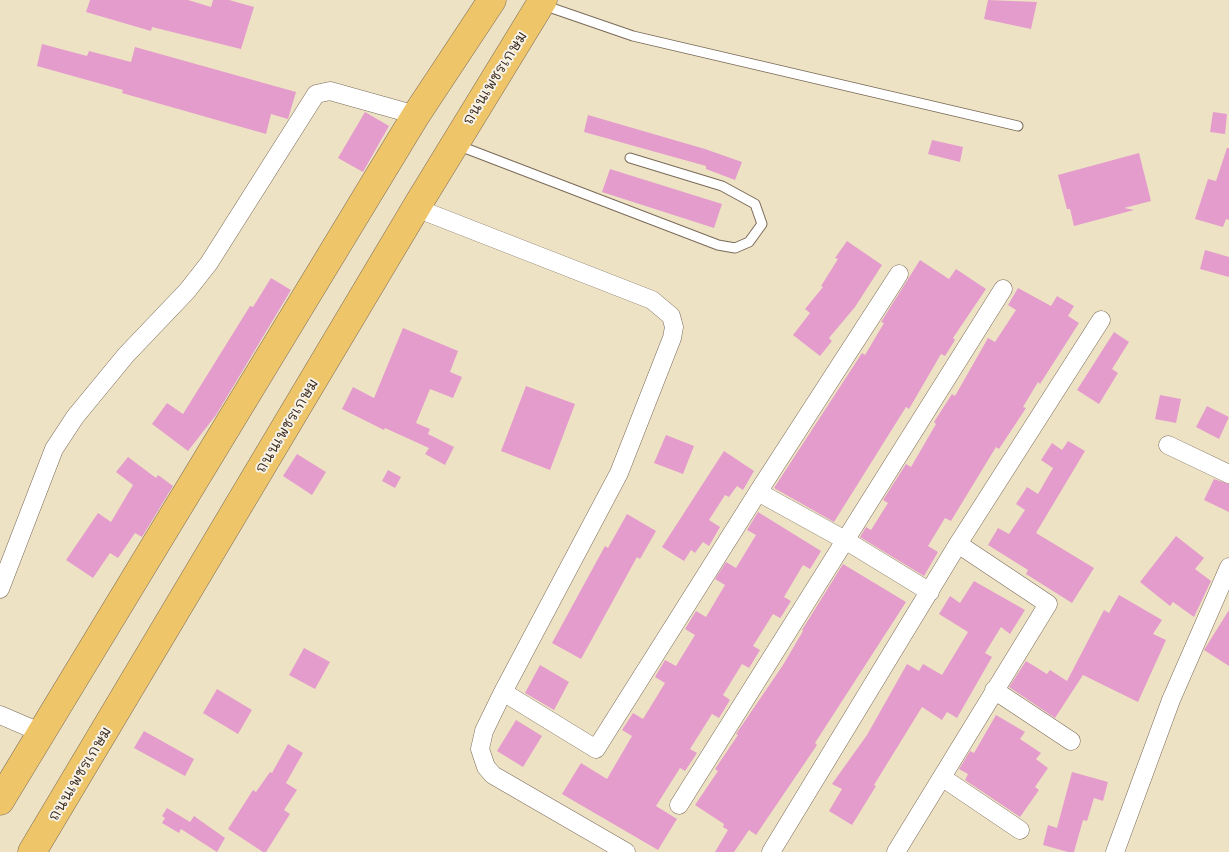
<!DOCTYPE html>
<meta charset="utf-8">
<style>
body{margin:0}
canvas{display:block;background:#eee2c4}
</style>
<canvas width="1229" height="852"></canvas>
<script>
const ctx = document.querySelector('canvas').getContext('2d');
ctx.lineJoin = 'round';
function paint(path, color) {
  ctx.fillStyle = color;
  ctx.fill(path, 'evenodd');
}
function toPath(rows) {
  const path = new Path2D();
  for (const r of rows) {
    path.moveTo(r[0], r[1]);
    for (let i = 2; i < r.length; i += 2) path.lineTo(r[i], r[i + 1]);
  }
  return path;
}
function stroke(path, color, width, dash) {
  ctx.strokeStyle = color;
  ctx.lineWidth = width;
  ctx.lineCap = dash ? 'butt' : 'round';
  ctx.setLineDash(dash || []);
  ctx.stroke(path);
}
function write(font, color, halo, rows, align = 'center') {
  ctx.font = font + ' Mali,"Playpen Sans Thai",sans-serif';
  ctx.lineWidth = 4;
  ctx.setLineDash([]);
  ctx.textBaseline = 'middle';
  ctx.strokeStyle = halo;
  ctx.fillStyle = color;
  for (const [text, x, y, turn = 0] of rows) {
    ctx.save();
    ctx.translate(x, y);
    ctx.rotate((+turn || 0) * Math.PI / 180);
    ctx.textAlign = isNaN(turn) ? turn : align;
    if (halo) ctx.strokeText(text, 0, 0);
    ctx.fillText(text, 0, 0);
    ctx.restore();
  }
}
paint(toPath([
 [90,0,188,0,211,7,213,0,229,0,254,7,241,49,152,27,151,31,86,12],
 [988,0,1037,2,1031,29,984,19],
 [42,44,87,56,89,51,131,62,135,47,296,92,288,119,271,114,266,134,122,93,123,90,37,66],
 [365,112,389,126,363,172,338,158],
 [1213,112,1227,114,1225,134,1210,132],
 [588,115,705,149,742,162,735,180,706,169,706,166,584,132],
 [932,140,963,147,960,162,928,154],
 [1227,148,1229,148,1229,220,1226,219,1223,227,1195,219,1208,179,1216,181],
 [1139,153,1151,201,1124,208,1134,210,1074,226,1070,209,1067,209,1058,175],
 [610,169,722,204,714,228,602,192],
 [847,241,882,265,855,307,829,338,832,341,820,356,793,335,810,313,805,309,823,287,821,286,838,259,835,258],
 [1205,250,1229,257,1229,277,1200,269],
 [920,260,949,279,956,269,986,289,953,338,955,340,945,356,941,354,909,409,906,407,834,522,774,488,862,353,865,355,884,323,881,322],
 [271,278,291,290,216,415,188,451,152,424,167,403,183,414,250,306,253,307],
 [1018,288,1051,306,1057,296,1074,306,1068,316,1079,323,1040,384,1038,382,1023,407,1026,408,999,449,996,447,951,521,945,518,928,546,938,552,924,576,860,537,866,527,871,530,888,503,883,500,906,464,911,467,936,424,934,422,952,394,955,396,988,338,995,342,1016,310,1008,305],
 [403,328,458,351,450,372,462,377,453,398,430,389,416,423,430,429,428,434,454,447,445,465,425,454,429,448,385,428,384,430,342,409,353,387,374,398],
 [1114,332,1129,342,1112,369,1118,373,1099,404,1077,390],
 [526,386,575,404,550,470,501,451],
 [1160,395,1181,399,1176,423,1155,419],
 [1207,406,1229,417,1219,439,1196,427],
 [666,435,694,446,683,474,654,463],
 [1068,441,1085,451,1036,533,1094,568,1072,603,1026,574,1028,570,988,545,998,528,1009,534,1025,510,1016,504,1027,487,1038,494,1053,468,1041,460,1052,443,1062,450],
 [724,451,754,471,743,490,737,486,729,497,725,495,709,520,720,527,709,546,703,542,695,553,691,550,684,561,662,547],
 [297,454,326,472,312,495,283,476],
 [128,457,156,478,158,475,173,486,142,537,135,533,118,558,110,553,93,578,66,560,98,513,111,522,133,485,116,472],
 [388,470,401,477,395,488,382,481],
 [1214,479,1229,484,1229,512,1204,500],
 [758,512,821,551,810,569,803,565,784,597,791,601,781,617,780,618,773,614,753,646,760,650,749,668,742,664,723,695,730,700,719,718,712,714,690,749,697,753,685,771,680,768,656,806,677,819,658,850,562,794,581,763,607,779,632,736,622,730,633,713,643,719,665,683,655,677,665,660,676,666,695,635,685,629,696,611,706,617,725,585,715,579,726,562,736,568,756,535,747,530],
 [627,514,656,531,640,559,637,557,581,659,552,643,605,546,608,548],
 [1176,536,1204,558,1195,569,1211,581,1194,617,1173,602,1170,606,1140,582],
 [843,564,906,602,815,743,817,745,756,835,749,830,734,852,715,852,728,830,723,827,724,824,695,805,718,771,715,769,738,735,736,734,783,665,803,631,802,630],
 [974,581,1025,610,1010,634,1001,627,985,653,992,657,957,718,947,712,942,720,922,707,874,785,876,786,852,825,829,811,842,789,832,784,867,735,907,664,919,671,923,664,942,675,968,632,939,614,950,596,960,603],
 [1119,595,1162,620,1153,634,1166,640,1138,702,1083,675,1055,718,1009,687,1026,661,1047,674,1050,670,1067,681,1104,610,1109,613],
 [1229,610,1229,666,1204,650],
 [304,648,330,662,315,689,289,675],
 [540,665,569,682,554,710,525,693],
 [217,689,252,710,238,734,203,713],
 [996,715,1025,732,1020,739,1041,753,1036,759,1048,768,1035,787,1039,790,1020,817,965,780,968,774,959,769,970,751,974,753],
 [516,720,542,736,523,767,497,751],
 [144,731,194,759,185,776,134,748],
 [288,744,303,753,286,783,297,790,284,810,290,814,266,852,263,852,228,829,253,790,256,792,270,772,272,773],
 [1072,772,1108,782,1103,801,1094,798,1087,821,1083,820,1074,852,1068,852,1043,845,1048,825,1057,828],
 [167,808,190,822,194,816,225,838,217,852,181,829,179,833,162,823,165,818,162,816]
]), '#e49ccc');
const service = toPath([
 [543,5,633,36,1018,126],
 [457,145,718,245,735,248,749,242,762,224,755,204,722,186,630,158]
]);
const minor = toPath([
 [416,208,652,300,671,316,674,327,672,338,619,473,503,692,484,731,480,749,486,767,493,775,626,852],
 [1168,445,1229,474],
 [758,492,899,274],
 [0,589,54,449,75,417,126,355,187,291,209,263,316,94,330,91,416,115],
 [994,690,1071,741],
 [503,692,596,749,758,492,845,540,930,592],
 [0,715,42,733],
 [943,778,1020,830],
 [679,805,1003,289],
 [771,852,958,544,1101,320],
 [896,852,1048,604,958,544],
 [1115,852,1171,700,1229,567]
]);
const primary = toPath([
 [0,801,416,115,492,0],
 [32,852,420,201,543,0]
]);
stroke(service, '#7a6a58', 11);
stroke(minor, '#7a6a58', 19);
stroke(primary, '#7a6a58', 29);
stroke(service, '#fff', 9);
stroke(minor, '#fff', 18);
stroke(primary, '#eec569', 28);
write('15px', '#3b2a1e', '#f7f3e8', [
 ["ถนนเพชรเกษม",495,78,-58],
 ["ถนนเพชรเกษม",287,426,-59],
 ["ถนนเพชรเกษม",80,774,-59]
]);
</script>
